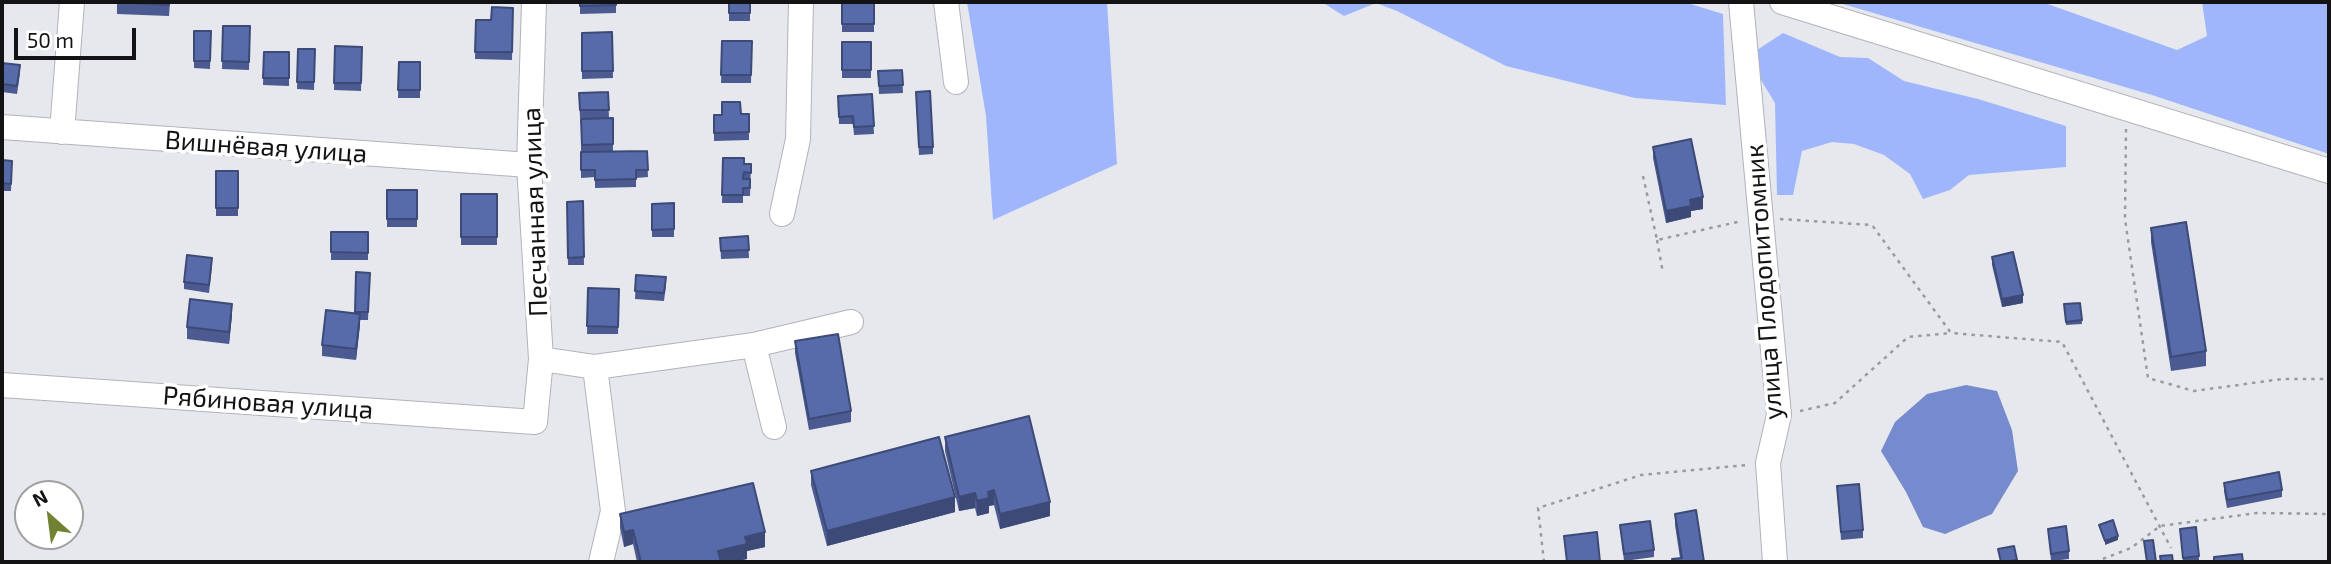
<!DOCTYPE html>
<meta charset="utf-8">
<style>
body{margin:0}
#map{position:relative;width:2331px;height:564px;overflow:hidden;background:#e6e8ee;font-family:"Exo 2",sans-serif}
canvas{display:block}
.frame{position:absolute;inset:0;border:4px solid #131315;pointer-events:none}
.north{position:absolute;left:14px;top:480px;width:70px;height:70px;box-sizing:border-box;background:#fff;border:2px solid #a1a1a1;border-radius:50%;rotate:332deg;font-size:19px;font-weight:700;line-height:28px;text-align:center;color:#131315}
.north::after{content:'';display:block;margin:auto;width:24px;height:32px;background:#718332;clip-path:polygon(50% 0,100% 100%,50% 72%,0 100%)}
.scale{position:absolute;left:14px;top:28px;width:122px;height:32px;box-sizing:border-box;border:4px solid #131315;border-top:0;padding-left:9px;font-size:21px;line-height:24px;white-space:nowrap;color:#131315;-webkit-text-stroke:5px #fff;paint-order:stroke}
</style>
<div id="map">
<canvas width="2331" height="564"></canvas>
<div class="frame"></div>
<div class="north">N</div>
<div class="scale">50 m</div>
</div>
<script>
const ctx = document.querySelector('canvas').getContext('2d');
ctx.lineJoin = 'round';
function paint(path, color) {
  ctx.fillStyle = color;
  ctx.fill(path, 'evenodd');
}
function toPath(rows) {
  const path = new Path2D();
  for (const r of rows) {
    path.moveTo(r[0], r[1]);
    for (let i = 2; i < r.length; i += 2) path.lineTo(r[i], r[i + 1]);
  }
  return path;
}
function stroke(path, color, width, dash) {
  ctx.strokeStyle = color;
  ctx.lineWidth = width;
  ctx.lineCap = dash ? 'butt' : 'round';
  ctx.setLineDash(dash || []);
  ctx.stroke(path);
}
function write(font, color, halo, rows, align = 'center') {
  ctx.font = font + ' "Exo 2",sans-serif';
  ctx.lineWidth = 7;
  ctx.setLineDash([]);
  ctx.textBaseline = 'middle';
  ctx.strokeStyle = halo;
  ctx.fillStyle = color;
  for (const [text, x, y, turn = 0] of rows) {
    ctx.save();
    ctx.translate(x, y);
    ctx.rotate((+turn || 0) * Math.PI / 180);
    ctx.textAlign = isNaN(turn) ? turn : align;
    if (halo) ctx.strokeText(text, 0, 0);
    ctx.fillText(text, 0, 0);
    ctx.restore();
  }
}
paint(toPath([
 [967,2,1107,2,1117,164,993,220,986,116],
 [1313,2,1684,2,1723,14,1726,105,1635,98,1506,66,1397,11,1376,3,1344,16,1325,4],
 [1836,2,2042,2,2177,50,2207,36,2202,2,2329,2,2329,154,2152,95],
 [1783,33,1840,57,1868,58,1904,81,1978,99,2066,126,2066,167,1969,175,1950,190,1923,199,1910,174,1884,155,1854,144,1832,142,1802,151,1793,195,1777,195,1775,103,1756,72,1757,50]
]), '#9fb6fc');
paint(toPath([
 [1966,385,1997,391,2012,430,2018,471,1992,514,1945,534,1923,527,1906,492,1881,451,1895,422,1927,394]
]), '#768bce');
const minor = toPath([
 [946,2,956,82],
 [1741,2,1779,415,1768,463,1775,562],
 [1782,2,2329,171],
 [2,127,529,165],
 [62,132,72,2],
 [782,214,798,139,801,2],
 [754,345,774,427],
 [541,359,595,367,613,511,601,562],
 [595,367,754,345,851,322],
 [2,385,535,422,541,359,529,165,534,2]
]);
stroke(minor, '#b1b3b9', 26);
stroke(toPath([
 [2126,129,2125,219,2148,378,2194,391,2282,379,2329,379],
 [1643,176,1657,240,1742,221],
 [1780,219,1872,225,1951,333,2062,342,2171,548],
 [1657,240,1663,273],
 [1800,411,1835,403,1908,337,1951,333],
 [1544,562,1538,508,1641,475,1747,465],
 [2095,562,2131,548,2160,526,2257,513,2329,514]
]), '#9a9ba0', 2.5, [3.5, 5]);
stroke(minor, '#fff', 24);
paint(toPath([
 [117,2,170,2,169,16,117,14],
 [580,2,616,2,616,13,580,14],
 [729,2,750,2,750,21,729,21],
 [842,2,874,2,874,32,842,32],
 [513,8,512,60,475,59,476,20,491,20],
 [223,26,250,26,249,70,222,69],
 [194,31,211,31,210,69,194,68],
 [612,32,613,78,582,79,582,33],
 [722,41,752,41,751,83,721,83],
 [842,42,871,42,871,78,842,78],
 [335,46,362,47,361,91,334,90],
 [298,49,315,49,314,90,297,89],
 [264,52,289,52,289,86,263,85],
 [399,62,420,62,420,98,398,98],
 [2,63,20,73,17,94,2,92],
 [902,70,903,93,879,94,878,71],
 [608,92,609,118,580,118,579,93],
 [872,94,874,134,854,135,853,124,839,124,838,96],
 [916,100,933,147,933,154,919,155],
 [749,114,749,140,714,141,714,115],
 [613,118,613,152,647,151,648,177,636,178,636,187,595,188,595,177,581,178,581,119],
 [1653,147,1703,209,1691,211,1691,217,1666,223,1653,158],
 [723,158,744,164,751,164,750,196,743,196,743,203,722,203],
 [2,160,12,161,11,191,2,191],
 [216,171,238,171,238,216,216,216],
 [387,190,417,190,417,227,387,227],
 [461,194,497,194,497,245,461,245],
 [583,201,584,265,568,265,567,202],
 [674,203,674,237,652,237,652,204],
 [2151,228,2206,351,2206,366,2171,371,2151,242],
 [331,232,368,232,368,260,331,260],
 [748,236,749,258,721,259,720,238],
 [1992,257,2023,303,2002,307,1992,265],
 [212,266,209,293,184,289,184,282],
 [356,272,370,273,368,320,360,320,356,360,322,356,322,345,355,314],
 [636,275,666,285,664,301,635,299],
 [588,288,619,289,618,334,587,334],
 [2080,303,2082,324,2066,325,2064,304],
 [232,315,229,344,187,339,187,327],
 [795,341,851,411,851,422,809,430,795,353],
 [945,437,1050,516,1000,529,994,505,989,506,989,513,977,516,975,508,959,511,945,451],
 [811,471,955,512,827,546,811,485],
 [2224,483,2282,490,2282,497,2227,508,2224,491],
 [1837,486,1863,530,1863,538,1841,540],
 [620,514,765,547,747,551,747,559,732,562,637,562,633,544,624,547,620,528],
 [1675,514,1704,562,1680,558,1675,525],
 [1620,525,1654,550,1654,557,1624,561],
 [2048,529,2069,551,2069,559,2051,561],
 [2180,529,2199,556,2199,562,2183,562]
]), '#4b5b92');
paint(toPath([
 [1703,197,1703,209,1691,211,1691,217,1666,223,1666,211,1690,200],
 [2023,295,2023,303,2002,307,2002,299],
 [232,304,232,315,229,344,229,332],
 [360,314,360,326,356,360,356,349],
 [994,490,994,505,989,506,989,513,977,516,977,501,988,492],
 [975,493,975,508,959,511,959,497],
 [955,497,955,512,827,546,827,531],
 [1050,502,1050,516,1000,529,1000,514],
 [633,530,633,544,624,547,624,532],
 [765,532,765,547,747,551,747,559,732,562,718,562,718,551,745,537],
 [2118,536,2118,540,2105,545,2105,541]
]), '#3d4a77');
const building = toPath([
 [117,2,169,2,169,5,117,2],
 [580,2,616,2,616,5,580,6,580,2],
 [729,2,750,2,750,13,729,13,729,2],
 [842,2,874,2,874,24,842,24,842,2],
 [492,7,513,8,512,52,475,52,476,20,491,20,492,7],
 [223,26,250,26,249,62,222,61,223,26],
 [194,31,211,31,210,61,194,61,194,31],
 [612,32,613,71,582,71,582,33,612,32],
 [722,41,752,41,751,75,721,75,722,41],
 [842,42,871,42,871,70,842,70,842,42],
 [335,46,362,47,361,83,334,83,335,46],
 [298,49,315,49,314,82,297,82,298,49],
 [264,52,289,52,289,78,263,78,264,52],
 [399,62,420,62,420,90,398,90,399,62],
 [2,63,20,65,17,86,2,84,2,63],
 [902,70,903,85,879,86,878,71,902,70],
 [930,91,933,147,919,147,916,92,930,91],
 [608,92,609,110,580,110,579,93,608,92],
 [872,94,874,126,854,127,853,116,839,117,838,96,872,94],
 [722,102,740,102,741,114,749,114,749,132,714,133,714,115,722,115,722,102],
 [613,118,613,144,582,145,581,119,613,118],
 [1691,139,1703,197,1690,200,1691,206,1666,211,1653,147,1691,139],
 [647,151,648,170,636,170,636,179,595,180,595,170,581,170,581,152,647,151],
 [723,158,744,158,744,164,751,164,751,173,744,172,743,179,750,179,750,188,743,188,743,195,722,195,723,158],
 [2,160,12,161,11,184,2,183,2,160],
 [216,171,238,171,238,208,216,208,216,171],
 [387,190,417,190,417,219,387,219,387,190],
 [461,194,497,194,497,237,461,237,461,194],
 [583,201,584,257,568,258,567,202,583,201],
 [674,203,674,229,652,230,652,204,674,203],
 [2186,222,2206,351,2171,357,2151,228,2186,222],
 [331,232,368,232,368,253,331,252,331,232],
 [748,236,749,250,721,251,720,238,748,236],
 [2013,252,2023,295,2002,299,1992,257,2013,252],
 [187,255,212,258,209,285,184,282,187,255],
 [356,272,370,273,368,312,355,312,356,272],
 [636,275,666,277,664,293,635,291,636,275],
 [588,288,619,289,618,327,587,326,588,288],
 [190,299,232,304,229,332,187,327,190,299],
 [2080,303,2082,320,2066,322,2064,304,2080,303],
 [326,310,360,314,356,349,322,345,326,310],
 [838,334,851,411,809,419,795,341,838,334],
 [1029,416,1050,502,1000,514,994,490,988,492,989,498,977,501,975,493,959,497,945,437,1029,416],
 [939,437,955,497,827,531,811,471,939,437],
 [2279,472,2282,490,2227,500,2224,483,2279,472],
 [753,483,765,532,745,537,747,544,718,551,721,562,641,562,633,530,624,532,620,514,753,483],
 [1859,484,1863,530,1841,532,1837,486,1859,484],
 [1696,510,1704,562,1673,562,1672,559,1682,558,1675,514,1696,510],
 [2113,520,2118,536,2105,541,2099,525,2113,520],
 [1650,521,1654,550,1624,554,1620,525,1650,521],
 [2066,526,2069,551,2051,554,2048,529,2066,526],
 [2196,527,2199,556,2183,558,2180,529,2196,527],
 [1597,532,1600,562,1567,562,1564,536,1597,532],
 [2153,540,2156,562,2147,562,2144,541,2153,540],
 [2014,546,2017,560,2001,562,1998,549,2014,546],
 [2242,554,2243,562,2214,562,2214,557,2242,554],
 [2172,555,2173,562,2161,562,2160,556,2172,555]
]);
paint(building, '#576aaa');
stroke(building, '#3d4a77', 2);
write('26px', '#131315', '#fff', [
 ["Вишнёвая улица",266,147,4],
 ["Песчанная улица",535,212,-92],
 ["улица Плодопитомник",1764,282,-94],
 ["Рябиновая улица",268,403,4]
]);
</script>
